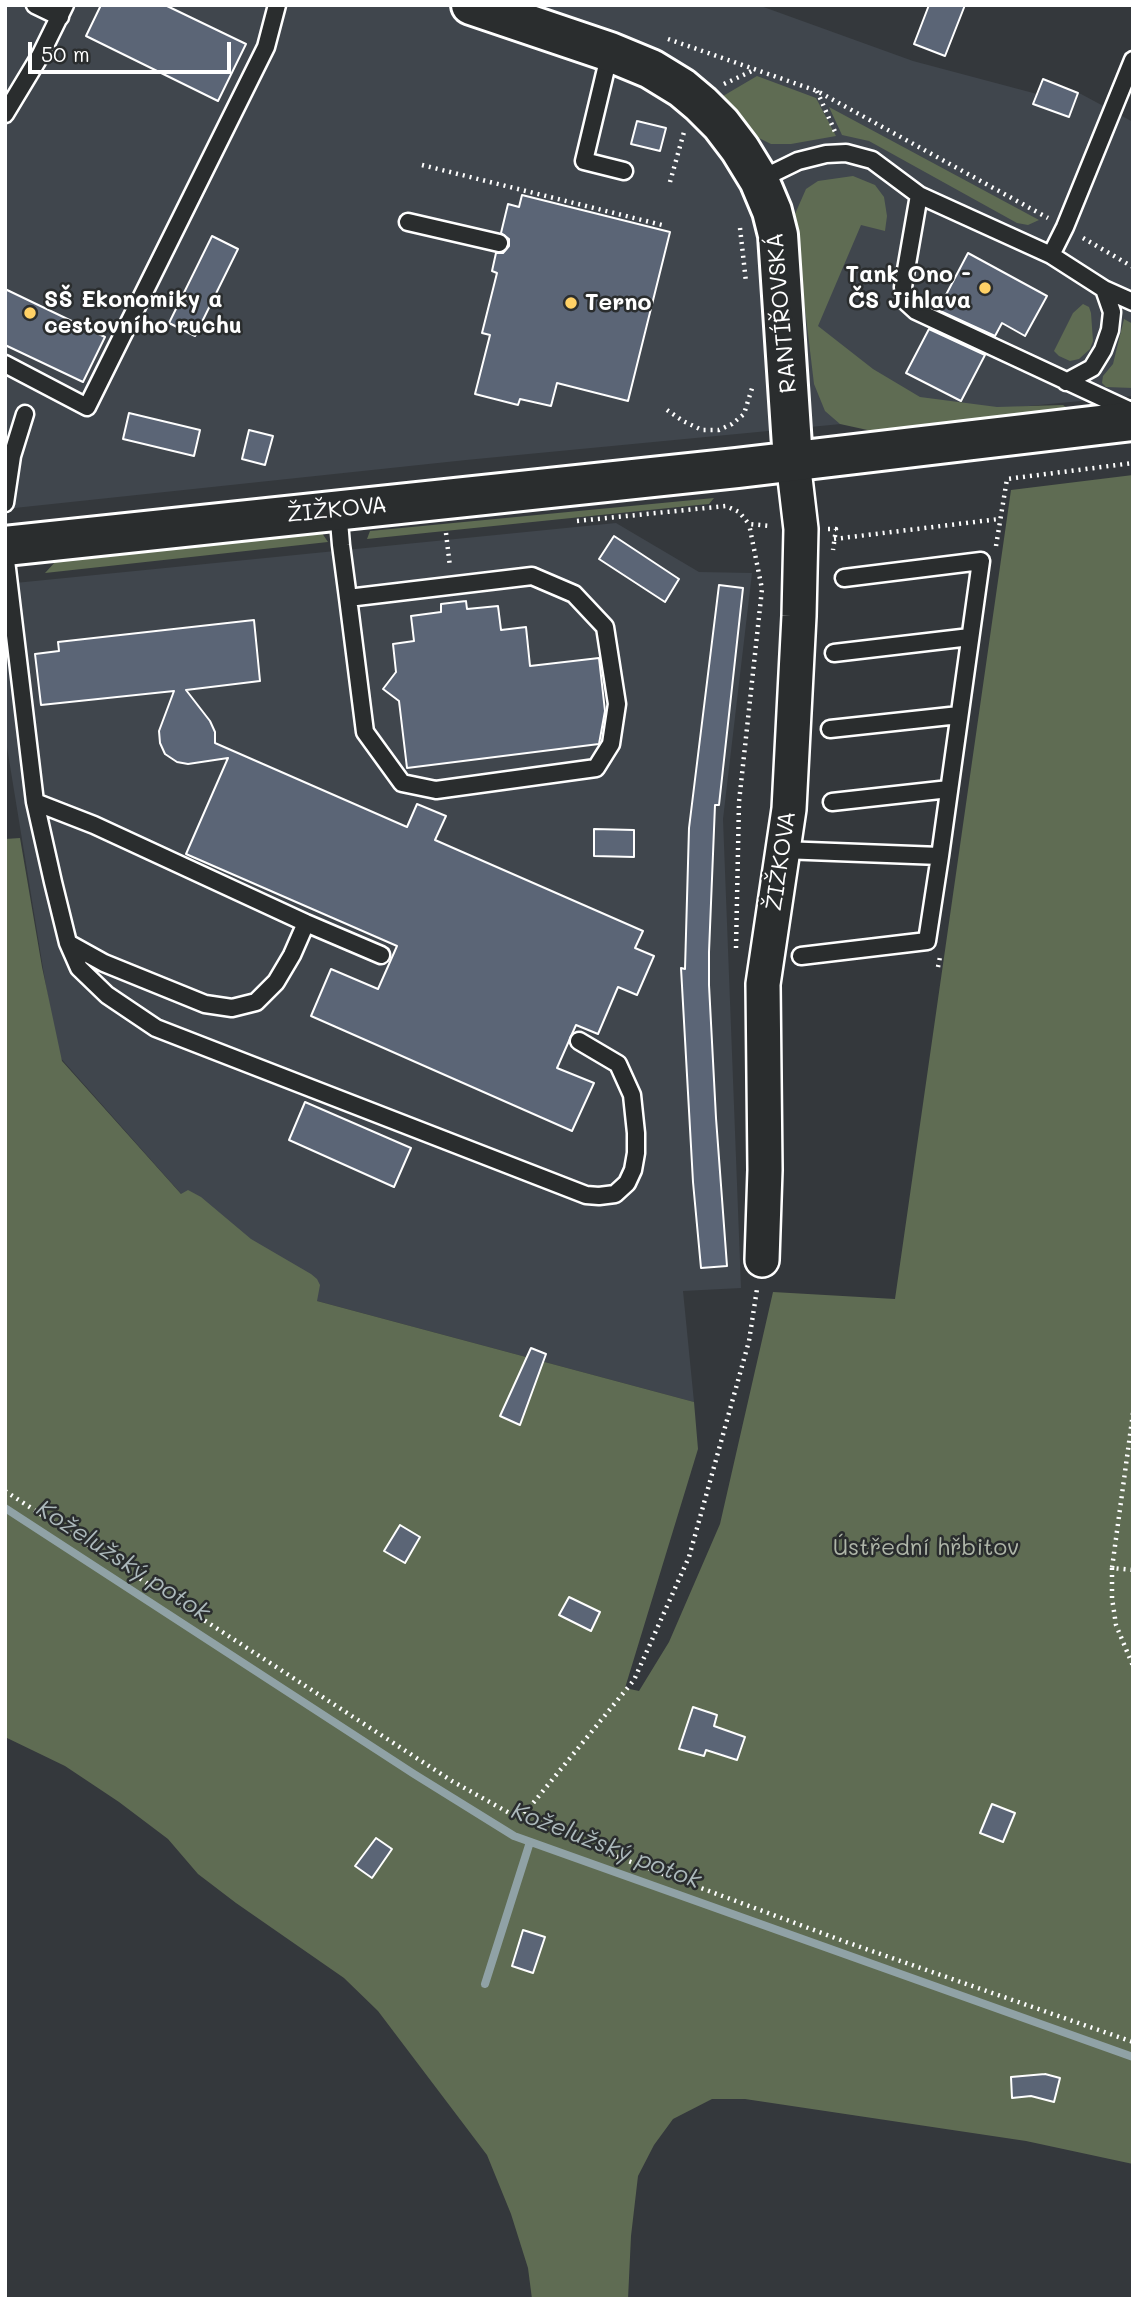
<!DOCTYPE html>
<meta charset="utf-8">
<style>
body{margin:0}
#map{position:relative;width:1138px;height:2304px;overflow:hidden;background:#34383c;font-family:Mali,sans-serif}
canvas{display:block}
.frame{position:absolute;inset:0;border:7px solid #fff;pointer-events:none}
.scale{position:absolute;left:28px;top:42px;width:203px;height:32px;box-sizing:border-box;border:4px solid #fff;border-top:0;padding-left:9px;font-size:21px;line-height:24px;white-space:nowrap;color:#fff;-webkit-text-stroke:5px #2a2d2e;paint-order:stroke}
</style>
<div id="map">
<canvas width="1138" height="2304"></canvas>
<div class="frame"></div>
<div class="scale">50 m</div>
</div>
<script>
const ctx = document.querySelector('canvas').getContext('2d');
ctx.lineJoin = 'round';
function paint(path, color) {
  ctx.fillStyle = color;
  ctx.fill(path, 'evenodd');
}
function toPath(rows) {
  const path = new Path2D();
  for (const r of rows) {
    path.moveTo(r[0], r[1]);
    for (let i = 2; i < r.length; i += 2) path.lineTo(r[i], r[i + 1]);
  }
  return path;
}
function stroke(path, color, width, dash) {
  ctx.strokeStyle = color;
  ctx.lineWidth = width;
  ctx.lineCap = dash ? 'butt' : 'round';
  ctx.setLineDash(dash || []);
  ctx.stroke(path);
}
function write(font, color, halo, rows, align = 'center') {
  ctx.font = font + ' Mali,sans-serif';
  ctx.lineWidth = 5;
  ctx.setLineDash([]);
  ctx.textBaseline = 'middle';
  ctx.strokeStyle = halo;
  ctx.fillStyle = color;
  for (const [text, x, y, turn = 0] of rows) {
    ctx.save();
    ctx.translate(x, y);
    ctx.rotate((+turn || 0) * Math.PI / 180);
    ctx.textAlign = isNaN(turn) ? turn : align;
    if (halo) ctx.strokeText(text, 0, 0);
    ctx.fillText(text, 0, 0);
    ctx.restore();
  }
}
paint(toPath([
 [5,5,758,5,913,61,1037,94,1043,79,1081,94,1133,122,1133,396,466,460,5,509],
 [616,523,699,572,752,573,723,819,741,1288,683,1291,694,1402,291,1294,254,1276,57,1054,5,735,5,584]
]), '#40464d');
paint(toPath([
 [757,76,816,98,836,136,791,144,771,144,757,137,718,99],
 [829,107,1039,220,1028,225,1017,223,869,141,842,135],
 [853,176,875,185,884,197,887,216,885,231,861,225,818,326,873,369,920,397,997,407,1063,405,1069,409,872,431,840,424,825,411,814,384,796,233,795,214,806,189,818,181],
 [1083,304,1089,307,1091,313,1093,341,1090,349,1079,359,1070,361,1059,356,1054,351,1073,313],
 [1124,319,1133,324,1133,388,1106,387,1102,383,1103,376,1113,364],
 [1133,475,1133,2164,1026,2141,745,2099,712,2099,673,2119,654,2145,638,2176,631,2236,628,2299,532,2299,528,2268,511,2214,487,2155,378,2011,344,1978,236,1903,198,1874,168,1839,119,1802,65,1766,5,1737,5,839,20,838,42,967,62,1061,181,1194,188,1190,201,1197,251,1239,311,1274,317,1279,320,1285,317,1301,694,1402,698,1449,625,1688,639,1691,669,1642,720,1524,773,1292,895,1299,1011,490],
 [714,498,709,504,698,505,367,539,370,531],
 [315,530,322,533,328,542,45,573,57,560]
]), '#5f6c53');
stroke(toPath([
 [5,1508,414,1774,514,1836,1133,2057],
 [485,1984,530,1842]
]), '#90a2a6', 8);
const building = toPath([
 [101,5,165,5,246,44,218,101,86,36,101,5],
 [929,5,965,5,945,56,914,44,929,5],
 [1043,79,1078,93,1069,117,1033,104,1043,79],
 [637,121,666,128,660,151,631,144,637,121],
 [522,195,670,232,628,401,557,383,551,406,520,399,518,405,475,394,490,335,482,333,497,273,492,271,496,253,503,253,509,246,509,239,501,233,508,204,519,207,522,195],
 [212,236,238,249,195,336,169,323,212,236],
 [968,253,1047,296,1025,336,1002,323,995,336,938,310,968,253],
 [5,289,105,337,83,382,5,345,5,289],
 [929,329,985,355,961,401,906,373,929,329],
 [129,413,200,430,194,456,123,439,129,413],
 [249,430,273,436,265,465,242,459,249,430],
 [614,536,679,579,665,602,599,559,614,536],
 [719,585,743,588,719,805,715,805,709,952,709,985,716,1118,727,1266,701,1268,693,1182,681,968,685,969,689,828,719,585],
 [466,601,467,609,498,606,501,630,526,627,530,666,599,658,605,711,599,744,407,768,399,701,383,689,396,672,393,644,414,641,411,616,441,612,441,604,466,601],
 [254,620,260,681,186,690,210,721,215,732,215,743,407,827,417,804,446,816,435,840,643,931,635,948,654,956,637,995,618,987,598,1034,576,1025,557,1068,594,1083,572,1131,311,1016,331,969,378,989,397,946,186,854,228,758,188,764,177,762,165,754,160,743,159,731,174,691,41,705,35,654,59,651,58,642,254,620],
 [594,829,634,830,634,857,594,856,594,829],
 [305,1102,411,1148,394,1187,289,1140,305,1102],
 [531,1348,546,1354,520,1425,500,1416,531,1348],
 [400,1525,420,1537,405,1563,384,1551,400,1525],
 [569,1597,600,1612,591,1631,559,1615,569,1597],
 [693,1707,717,1715,714,1726,745,1737,737,1760,706,1750,704,1756,679,1749,693,1707],
 [992,1804,1015,1813,1003,1842,980,1833,992,1804],
 [376,1838,392,1849,372,1878,355,1866,376,1838],
 [523,1930,545,1937,533,1973,512,1966,523,1930],
 [1045,2074,1060,2078,1054,2102,1031,2096,1012,2098,1011,2077,1045,2074]
]);
paint(building, '#5b6576');
stroke(building, '#fff', 2);
const lane = toPath([
 [35,5,60,17],
 [610,52,584,161,624,171],
 [5,114,40,56,65,5],
 [759,180,798,161,826,154,846,153,872,160,919,195,1051,255,1104,289,1133,302],
 [919,195,903,287,905,301,916,311,1133,412],
 [408,222,499,243],
 [1051,255,1065,227,1133,60],
 [5,364,87,407,266,47,277,5],
 [1066,382,1092,368,1103,350,1110,330,1112,312,1104,289],
 [5,503,12,456,25,414],
 [338,509,341,545,348,598,365,732,402,783,436,790,596,768,611,744,617,704,605,627,574,594,532,576,348,598],
 [5,552,35,802,53,882,68,943,79,968,107,995,156,1028,586,1195,599,1196,615,1194,627,1183,633,1170,636,1153,636,1133,632,1095,618,1064,579,1041],
 [844,578,981,561,940,856],
 [834,653,970,637],
 [830,729,959,715],
 [35,802,94,825,306,923,381,955],
 [832,802,949,789],
 [782,850,940,856,927,941,801,956],
 [68,943,104,963,205,1004,232,1008,256,1002,276,982,292,955,306,923]
]);
const street = toPath([
 [762,1260,765,1170,763,984,789,809,799,616,801,529,793,461]
]);
const secondary = toPath([
 [471,5,610,52,651,69,682,88,701,104,721,124,740,149,759,180,772,211,778,235,793,461],
 [5,546,737,468,1133,421]
]);
stroke(lane, '#fff', 21);
stroke(street, '#fff', 38);
stroke(secondary, '#fff', 44);
stroke(toPath([
 [668,39,817,91,1048,218],
 [724,84,754,70],
 [817,91,836,134],
 [422,165,666,226],
 [670,182,684,132],
 [740,228,746,282],
 [1083,238,1133,267],
 [667,410,683,421,702,430,719,430,732,424,744,414,753,385],
 [577,521,726,506,739,512,749,524,771,526],
 [828,529,836,529,833,550],
 [446,533,450,567],
 [834,539,999,519],
 [996,546,1007,479,1133,463],
 [736,948,739,802,762,589,749,524],
 [938,967,940,957],
 [1133,1413,1112,1568,1133,1570],
 [5,1491,452,1781,520,1819,588,1846,846,1942,1133,2042],
 [1112,1568,1112,1598,1116,1625,1133,1666],
 [520,1819,634,1680,689,1557,749,1341,757,1289]
]), '#fff', 4.5, [2, 5]);
stroke(lane, '#2a2d2e', 16);
stroke(street, '#2a2d2e', 33);
stroke(secondary, '#2a2d2e', 38);
for (const [x, y, r, color] of [
 [985,288,7,"#ffd166"],
 [571,303,7,"#ffd166"],
 [30,313,7,"#ffd166"]
]) {
  const dot = new Path2D();
  dot.arc(x, y, r, 0, 2 * Math.PI);
  ctx.fillStyle = color;
  ctx.fill(dot);
  stroke(dot, '#2a2d2e', 2.5);
}
write('bold 23px', '#fff', '#2a2d2e', [
 ["Tank Ono -",971,275,"right"],
 ["ČS Jihlava",971,301,"right"],
 ["SŠ Ekonomiky a",44,300],
 ["cestovního ruchu",44,326],
 ["Terno",585,303]
], 'left');
write('23px', '#fff', '#2a2d2e', [
 ["RANTÍŘOVSKÁ",782,313,-95],
 ["ŽIŽKOVA",337,510,-6],
 ["ŽIŽKOVA",781,861,-82]
]);
write('23px', '#afb6a9', '#2a2d2e', [
 ["Ústřední hřbitov",926,1548]
]);
write('italic 24px', '#acb9bc', '#2a2d2e', [
 ["Koželužský potok",123,1561,33],
 ["Koželužský potok",606,1846,21]
]);
</script>
